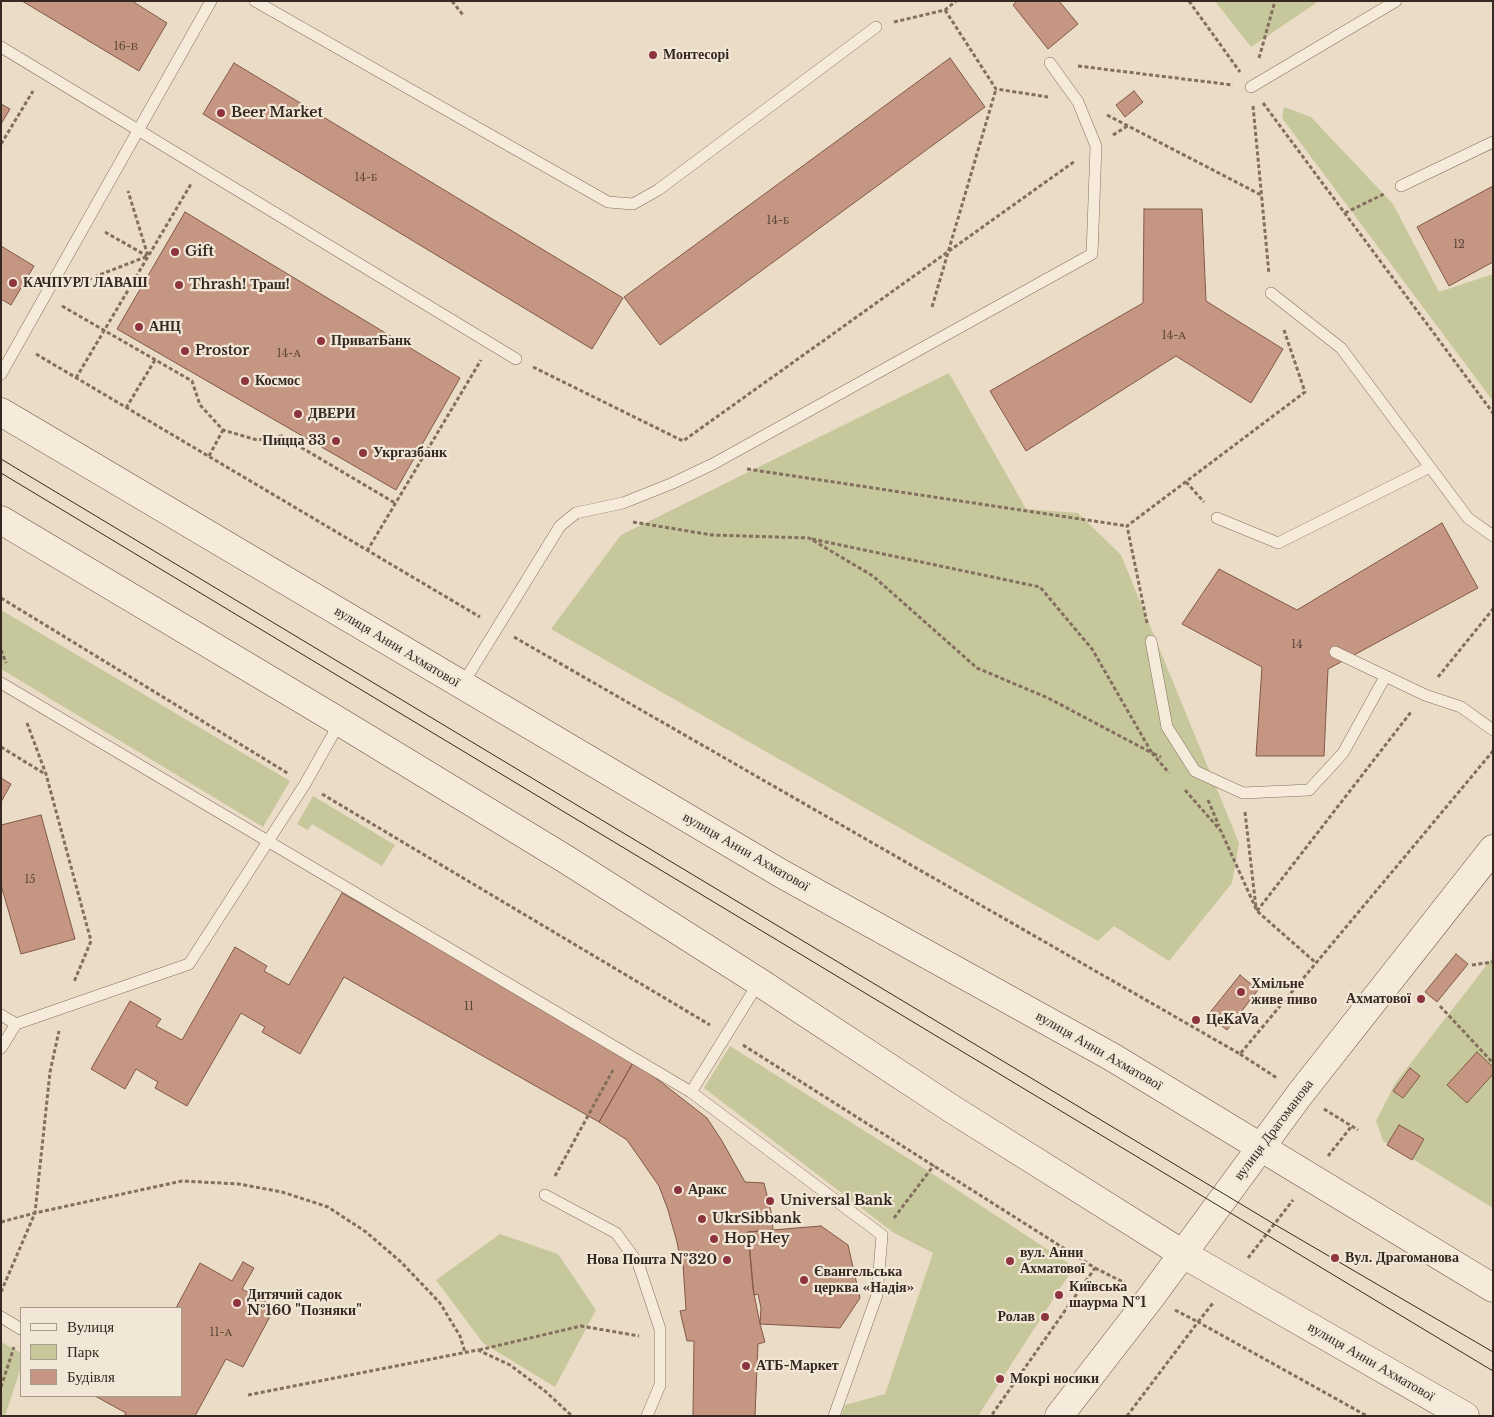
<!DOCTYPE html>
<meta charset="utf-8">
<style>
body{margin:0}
#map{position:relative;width:1494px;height:1417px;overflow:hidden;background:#eadcc7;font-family:"Libre Baskerville",serif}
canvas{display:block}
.frame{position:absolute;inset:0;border:2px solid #362921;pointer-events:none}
.legend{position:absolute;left:20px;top:1307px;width:162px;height:90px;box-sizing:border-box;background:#f2e7d6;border:1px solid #a79b8e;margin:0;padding:6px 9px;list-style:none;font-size:15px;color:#362921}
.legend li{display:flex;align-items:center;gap:10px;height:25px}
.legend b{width:25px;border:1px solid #a79b8e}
</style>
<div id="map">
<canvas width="1494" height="1417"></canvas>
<div class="frame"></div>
<ul class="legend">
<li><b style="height:6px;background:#f6eada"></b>Вулиця</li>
<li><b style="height:14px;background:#c7c79c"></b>Парк</li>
<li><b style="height:14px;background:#c59681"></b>Будівля</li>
</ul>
</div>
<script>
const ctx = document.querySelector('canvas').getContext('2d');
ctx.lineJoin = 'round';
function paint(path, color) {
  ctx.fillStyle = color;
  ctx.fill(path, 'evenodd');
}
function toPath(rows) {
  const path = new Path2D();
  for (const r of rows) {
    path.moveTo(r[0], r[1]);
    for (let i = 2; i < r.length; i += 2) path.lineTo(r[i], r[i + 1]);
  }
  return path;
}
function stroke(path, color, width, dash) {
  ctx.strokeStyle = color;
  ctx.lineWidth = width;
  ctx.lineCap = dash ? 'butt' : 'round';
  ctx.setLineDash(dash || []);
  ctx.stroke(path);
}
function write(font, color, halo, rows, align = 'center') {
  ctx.font = font + ' "Libre Baskerville",serif';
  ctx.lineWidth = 4.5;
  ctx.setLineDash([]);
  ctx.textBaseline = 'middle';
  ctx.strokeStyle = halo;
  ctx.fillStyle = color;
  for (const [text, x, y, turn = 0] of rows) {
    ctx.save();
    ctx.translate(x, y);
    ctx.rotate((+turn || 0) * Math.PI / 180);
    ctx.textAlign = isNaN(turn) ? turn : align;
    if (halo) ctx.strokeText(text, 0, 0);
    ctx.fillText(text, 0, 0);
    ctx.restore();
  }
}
paint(toPath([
 [1215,1,1319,1,1251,47],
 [1284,107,1311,117,1393,204,1439,292,1493,274,1493,401,1282,118],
 [949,373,1026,509,1078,513,1121,555,1239,843,1232,883,1169,961,1114,926,1098,941,551,629,621,535],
 [1,610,290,781,263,827,1,669],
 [313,796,395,845,382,866,312,824,308,830,297,824],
 [1493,957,1493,1208,1383,1141,1376,1121,1396,1082],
 [730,1046,936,1176,1074,1267,978,1416,841,1416,845,1405,885,1394,933,1253,894,1233,704,1088],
 [500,1234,558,1254,596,1310,555,1387,483,1343,436,1280],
 [1,1342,21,1353,21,1367,5,1416,1,1416]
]), '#c7c79c');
const building = toPath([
 [22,1,132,1,167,23,139,71,22,1],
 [1017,1,1059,1,1078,24,1048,49,1013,5,1017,1],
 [950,58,985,107,660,345,624,297,950,58],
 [234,63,623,298,592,349,203,114,234,63],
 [1134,91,1143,102,1125,117,1116,105,1134,91],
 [1,104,10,109,1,124,1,104],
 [1493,186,1493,262,1449,286,1417,227,1493,186],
 [1144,209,1202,209,1206,301,1283,349,1251,403,1176,356,1026,451,990,391,1143,303,1144,209],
 [185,212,460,378,396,490,117,329,185,212],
 [1,246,34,266,11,305,1,299,1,246],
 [1442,523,1478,588,1328,669,1324,756,1256,756,1262,667,1182,624,1219,569,1297,610,1442,523],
 [1,778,11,784,1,802,1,778],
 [41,815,75,939,21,954,1,885,1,825,41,815],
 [342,893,634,1061,599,1122,344,977,300,1054,262,1032,265,1027,241,1013,187,1106,155,1088,158,1082,136,1069,125,1089,91,1069,130,1001,161,1019,156,1026,182,1040,235,947,267,966,264,971,289,985,342,893],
 [1456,954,1468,964,1437,1002,1425,992,1456,954],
 [1240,975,1258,990,1227,1030,1208,1015,1240,975],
 [1477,1052,1493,1067,1493,1074,1467,1103,1447,1085,1477,1052],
 [634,1061,707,1118,722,1141,745,1182,764,1183,772,1216,773,1230,748,1232,754,1295,758,1294,761,1308,760,1324,765,1342,758,1344,755,1416,693,1416,694,1341,687,1341,680,1311,686,1310,683,1264,680,1258,677,1242,668,1210,659,1186,627,1140,599,1122,634,1061],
 [1410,1068,1420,1076,1403,1098,1393,1091,1410,1068],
 [1399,1125,1424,1139,1412,1160,1387,1145,1399,1125],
 [821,1226,848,1245,860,1298,840,1328,760,1324,753,1289,748,1232,821,1226],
 [243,1262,254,1268,242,1289,275,1307,243,1367,226,1359,195,1416,124,1416,126,1413,95,1396,181,1396,181,1308,176,1308,200,1263,232,1281,243,1262]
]);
paint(building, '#c59681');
stroke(building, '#815847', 1);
const lane = toPath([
 [255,1,608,202,633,204,658,190,876,27],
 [1,47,516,359],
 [1251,87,1396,1],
 [1401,186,1493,142],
 [1271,293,1341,348,1468,518,1493,536],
 [1,374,211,1],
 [1217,518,1278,543,1430,467],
 [1151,641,1167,727,1195,771,1243,793,1309,790,1343,753,1385,677],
 [1335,652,1425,695,1461,707,1493,730],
 [1,683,691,1092,882,1235,877,1295,834,1416],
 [462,685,560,526,576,513,623,503,673,483,713,464,1092,254,1096,146,1078,102,1050,63],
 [1,1015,16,1024],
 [1,1048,16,1024,189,964,305,784,340,722],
 [691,1092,759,982],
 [545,1195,616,1233,638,1263,660,1329,660,1385,647,1416],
 [1,1317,21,1329]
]);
const secondary = toPath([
 [1,412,782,874,1112,1057,1493,1288],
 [1,520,340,722,567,860,759,982,952,1109,1183,1254,1465,1416],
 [1059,1416,1151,1297,1300,1094,1493,849]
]);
stroke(lane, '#846f5e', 12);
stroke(secondary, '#665041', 29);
stroke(toPath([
 [452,1,463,15],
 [1189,1,1240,72],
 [945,10,996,89,1048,97],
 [894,22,945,10,956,1],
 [1259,58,1275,1],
 [1078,66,1233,85],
 [1263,103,1493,413],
 [1253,106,1269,274],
 [1107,115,1261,195],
 [1113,135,1129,125],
 [1,144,33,91],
 [1345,213,1384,194],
 [105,232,147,256],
 [76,284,148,256,128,191],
 [62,306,192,381,200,405,223,430,257,440,282,436,395,503],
 [932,307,996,89],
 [36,354,480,617],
 [533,367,683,441,1075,161],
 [76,378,191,184],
 [126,408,155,360],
 [209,456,223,430],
 [747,469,1127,526],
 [1186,482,1204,502],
 [633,522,712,535,809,538,873,576,977,668,1048,698,1152,753,1169,773],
 [812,539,1040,587,1092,649,1152,753,1161,757],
 [367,551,481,360],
 [1,598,289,774],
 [1147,623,1127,526,1305,392,1284,330],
 [514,637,1240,1054,1493,751],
 [1,650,6,663],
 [1438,677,1493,609],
 [27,723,46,774,91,941,74,982],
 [1,747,45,774],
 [1185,790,1221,831,1257,911,1316,963],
 [322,794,710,1025],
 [1208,800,1219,826],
 [1245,812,1256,908],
 [1257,911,1411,712],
 [1472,965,1493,962],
 [1440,1006,1493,1063],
 [743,1045,1095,1268,991,1416],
 [1240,1054,1277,1078],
 [1324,1109,1358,1130],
 [1328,1156,1351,1127],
 [555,1176,613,1070],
 [894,1218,934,1165],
 [1,1222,35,1213,182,1181,239,1184,282,1192,328,1207,366,1232,401,1262,440,1303,460,1336,465,1352],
 [1248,1258,1293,1200],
 [1095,1268,1125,1283],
 [1,1292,35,1213,50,1072,59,1031],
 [1175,1310,1198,1322,1213,1303],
 [479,1350,581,1326,639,1336],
 [1,1387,14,1347],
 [248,1395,478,1350,510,1365,545,1391,572,1416],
 [1127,1416,1198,1322,1367,1416]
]), '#846f5e', 3, [4, 2.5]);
stroke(lane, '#f6eada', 11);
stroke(secondary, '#f6eada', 28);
stroke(toPath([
 [1,459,1274,1224,1493,1352],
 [1,473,1493,1371]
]), '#362921', 1);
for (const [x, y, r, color] of [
 [653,55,5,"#8d343e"],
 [221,113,5,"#8d343e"],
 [175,252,5,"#8d343e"],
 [13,283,5,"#8d343e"],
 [179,285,5,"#8d343e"],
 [139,327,5,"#8d343e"],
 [321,341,5,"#8d343e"],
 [185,351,5,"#8d343e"],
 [245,381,5,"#8d343e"],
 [298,414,5,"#8d343e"],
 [336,441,5,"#8d343e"],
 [363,453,5,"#8d343e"],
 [1241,992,5,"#8d343e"],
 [1421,999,5,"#8d343e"],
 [1196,1020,5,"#8d343e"],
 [678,1190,5,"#8d343e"],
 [770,1201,5,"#8d343e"],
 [702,1219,5,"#8d343e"],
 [714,1239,5,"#8d343e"],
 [1335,1258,5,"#8d343e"],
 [727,1260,5,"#8d343e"],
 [1010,1261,5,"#8d343e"],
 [804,1280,5,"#8d343e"],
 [1059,1295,5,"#8d343e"],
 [237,1303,5,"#8d343e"],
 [1045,1317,5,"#8d343e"],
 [746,1366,5,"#8d343e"],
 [1000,1379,5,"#8d343e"]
]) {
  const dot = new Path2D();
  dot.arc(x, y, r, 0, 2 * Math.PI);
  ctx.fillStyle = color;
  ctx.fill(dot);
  stroke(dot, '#f2e7d6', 2);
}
write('11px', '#5a4439', null, [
 ["16-В",126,47],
 ["14-Б",366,178],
 ["14-Б",778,221],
 ["12",1459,245],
 ["14-А",1174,336],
 ["14-А",289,354],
 ["14",1297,645],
 ["15",30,880],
 ["11",469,1007],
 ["11-А",221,1333]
]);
write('bold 14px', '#362921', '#f2e7d6', [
 ["Монтесорі",663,55],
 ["Beer Market",231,113],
 ["Gift",185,252],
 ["КАЧПУРЛ ЛАВАШ",23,283],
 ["Thrash! Траш!",189,285],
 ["АНЦ",149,327],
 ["ПриватБанк",331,341],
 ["Prostor",195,351],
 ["Космос",255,381],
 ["ДВЕРИ",308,414],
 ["Пицца 33",326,441,"right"],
 ["Укргазбанк",373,453],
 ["Хмільне",1251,984],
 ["живе пиво",1251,1000],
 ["Ахматової",1411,999,"right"],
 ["ЦеKaVa",1206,1020],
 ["Аракс",688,1190],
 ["Universal Bank",780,1201],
 ["UkrSibbank",712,1219],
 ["Hop Hey",724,1239],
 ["вул. Анни",1020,1253],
 ["Ахматової",1020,1269],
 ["Вул. Драгоманова",1345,1258],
 ["Нова Пошта №320",717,1260,"right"],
 ["Євангельська",814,1272],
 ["церква «Надія»",814,1288],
 ["Київська",1069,1287],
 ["шаурма №1",1069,1303],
 ["Дитячий садок",247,1295],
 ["№160 \"Позняки\"",247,1311],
 ["Ролав",1035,1317,"right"],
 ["АТБ-Маркет",756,1366],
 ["Мокрі носики",1010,1379]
], 'left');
write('14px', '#362921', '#f2e7d6', [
 ["вулиця Анни Ахматової",397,647,31],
 ["вулиця Анни Ахматової",746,852,30],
 ["вулиця Анни Ахматової",1099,1051,30],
 ["вулиця Драгоманова",1274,1130,-53],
 ["вулиця Анни Ахматової",1371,1362,30]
]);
</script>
